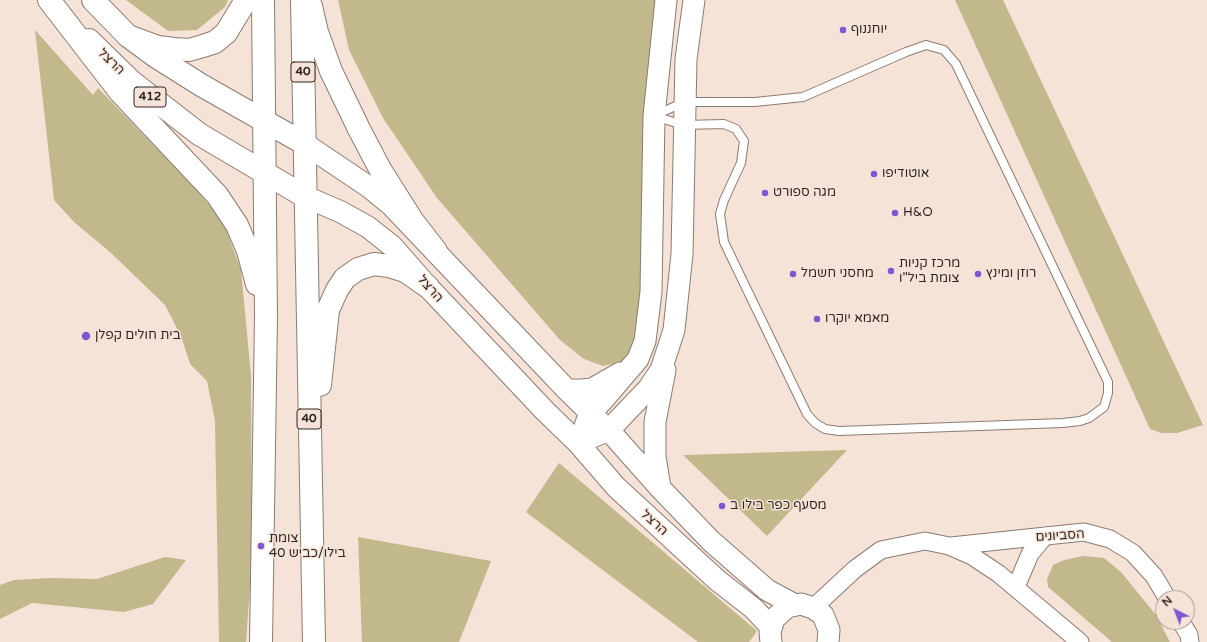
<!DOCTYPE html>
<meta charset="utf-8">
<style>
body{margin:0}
#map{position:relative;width:1207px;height:642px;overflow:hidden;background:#f6e3d8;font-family:"Varela Round",sans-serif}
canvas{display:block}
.north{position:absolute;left:1155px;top:590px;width:40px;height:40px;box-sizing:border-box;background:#f6e3d8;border:1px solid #a69890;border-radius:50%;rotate:318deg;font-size:11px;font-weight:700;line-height:16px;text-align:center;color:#2e2723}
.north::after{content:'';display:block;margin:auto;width:14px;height:18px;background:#7e58d1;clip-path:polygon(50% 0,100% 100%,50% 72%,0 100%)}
</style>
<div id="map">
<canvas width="1207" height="642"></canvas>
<div class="north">N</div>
</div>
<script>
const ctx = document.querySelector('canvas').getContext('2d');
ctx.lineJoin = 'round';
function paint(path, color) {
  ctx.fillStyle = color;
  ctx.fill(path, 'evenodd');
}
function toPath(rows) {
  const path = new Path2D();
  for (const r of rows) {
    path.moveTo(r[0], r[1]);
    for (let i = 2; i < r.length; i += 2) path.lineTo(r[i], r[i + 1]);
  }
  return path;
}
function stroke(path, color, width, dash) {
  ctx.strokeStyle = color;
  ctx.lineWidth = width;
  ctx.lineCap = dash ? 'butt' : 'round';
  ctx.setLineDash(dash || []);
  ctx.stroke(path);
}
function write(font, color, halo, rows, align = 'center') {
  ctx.font = font + ' "Varela Round","Noto Sans Hebrew",sans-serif';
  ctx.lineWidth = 3;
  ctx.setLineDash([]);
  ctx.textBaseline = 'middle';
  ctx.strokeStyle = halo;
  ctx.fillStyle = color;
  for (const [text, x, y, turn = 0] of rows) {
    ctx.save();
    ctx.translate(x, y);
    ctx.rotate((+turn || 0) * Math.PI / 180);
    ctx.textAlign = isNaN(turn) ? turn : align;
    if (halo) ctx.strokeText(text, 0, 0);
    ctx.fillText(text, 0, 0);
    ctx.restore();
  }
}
paint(toPath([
 [126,0,228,0,225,7,197,30,168,31],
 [338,0,657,0,643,296,638,333,631,353,621,362,603,366,584,359,560,340,437,198,383,118,349,50],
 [955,0,1003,0,1203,425,1177,433,1162,433,1150,429],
 [35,30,93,95,98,88,193,186,223,221,241,270,251,376,252,559,246,642,219,642,215,421,207,381,190,364,181,336,165,305,110,252,75,223,54,200],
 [847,450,767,536,683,455],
 [559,463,757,631,749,642,698,642,526,512],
 [358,537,491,561,459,642,362,642],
 [1083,556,1104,558,1121,572,1156,615,1170,642,1112,642,1048,587,1047,579,1053,565,1064,560],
 [165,557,186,560,153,604,124,612,32,603,0,619,0,585,14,580,50,578,97,579]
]), '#c1b88c');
const service = toPath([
 [926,45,944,50,956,64,1108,382,1108,393,1104,407,1089,418,1080,421,1063,423,839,431,825,429,815,423,807,414,724,242,720,214,724,200,741,163,744,141,736,129,724,124,683,125,654,116,684,102,755,102,803,97,906,52,926,45]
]);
const minor = toPath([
 [951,546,1084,532,1110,539,1133,553,1154,576,1167,598],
 [1016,587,1030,554,1045,536],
 [813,608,855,569,881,550,925,541,949,546,972,556,999,574,1080,642],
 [1181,622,1189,635,1190,642]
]);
const tertiary = toPath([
 [305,144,369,187,392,206,567,390,613,435,660,488,711,541,767,590,795,605],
 [304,196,341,212,368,227,392,246,428,287,545,411,578,443,616,487,717,580,753,608,771,627],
 [567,390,582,390,592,389,620,373],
 [585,426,590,413,603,400,638,359,645,341,651,292,654,116,666,0],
 [578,443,609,430,648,389,661,370,674,330,682,254,686,59,694,0],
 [660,487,655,457,655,422,665,370],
 [771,642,770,632,774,619,787,607,801,604,813,608,823,615,829,630,828,642]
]);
const primary = toPath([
 [93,0,128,36,155,56,201,85,305,144],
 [89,40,132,82,199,134,304,196]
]);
const trunk = toPath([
 [49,0,120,92,217,195,237,225,248,251,257,284],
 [302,0,314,642],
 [311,6,317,32,331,71,359,129,381,171,412,220,436,251],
 [128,36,158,47,174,49,189,50,203,46,215,42,226,33,246,0],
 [320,385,328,310,337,290,345,278,358,269,374,264,389,266,405,271,428,287],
 [261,642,266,317,263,0]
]);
stroke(service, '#8c7b71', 10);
stroke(minor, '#8c7b71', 19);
stroke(tertiary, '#8c7b71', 23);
stroke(primary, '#8c7b71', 24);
stroke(trunk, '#8c7b71', 24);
stroke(service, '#fff', 8);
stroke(minor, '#fff', 17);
stroke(tertiary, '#fff', 21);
stroke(primary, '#fff', 22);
stroke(trunk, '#fff', 22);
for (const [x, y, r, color] of [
 [843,30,4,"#7e58d1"],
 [874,174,4,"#7e58d1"],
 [765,193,4,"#7e58d1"],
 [895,213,4,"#7e58d1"],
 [891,271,4,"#7e58d1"],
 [793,274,4,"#7e58d1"],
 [978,274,4,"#7e58d1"],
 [817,319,4,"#7e58d1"],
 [86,336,5,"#7e58d1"],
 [722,506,4,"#7e58d1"],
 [261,546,4,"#7e58d1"]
]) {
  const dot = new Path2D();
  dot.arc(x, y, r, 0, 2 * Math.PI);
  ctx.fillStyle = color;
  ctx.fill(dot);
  stroke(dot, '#f6e3d8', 1.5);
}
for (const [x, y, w] of [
 [303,72,24],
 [150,97,32],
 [309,419,24]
]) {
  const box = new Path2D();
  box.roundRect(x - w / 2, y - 10, w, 20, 3);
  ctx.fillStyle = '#f6e3d8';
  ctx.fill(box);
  stroke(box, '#2e2723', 1);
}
write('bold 12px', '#2e2723', null, [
 ["40",303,72],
 ["412",150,97],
 ["40",309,419]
]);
write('13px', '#2e2723', '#f6e3d8', [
 ["יוחננוף",851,30],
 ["אוטודיפו",882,174],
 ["מגה ספורט",773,193],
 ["H&O",903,213],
 ["מרכז קניות",899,264],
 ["צומת ביל\"ו",899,279],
 ["מחסני חשמל",801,274],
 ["רוזן ומינץ",986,274],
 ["מאמא יוקרו",825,319],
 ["בית חולים קפלן",95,336],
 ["מסעף כפר בילו ב",730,506],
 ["צומת",269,539],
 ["בילו/כביש 40",269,554]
], 'left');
write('13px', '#2e2723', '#f6e3d8', [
 ["הרצל",111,62,44],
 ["הרצל",430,289,48],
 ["הרצל",654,523,42],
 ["הסביונים",1060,536,-4]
]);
</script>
